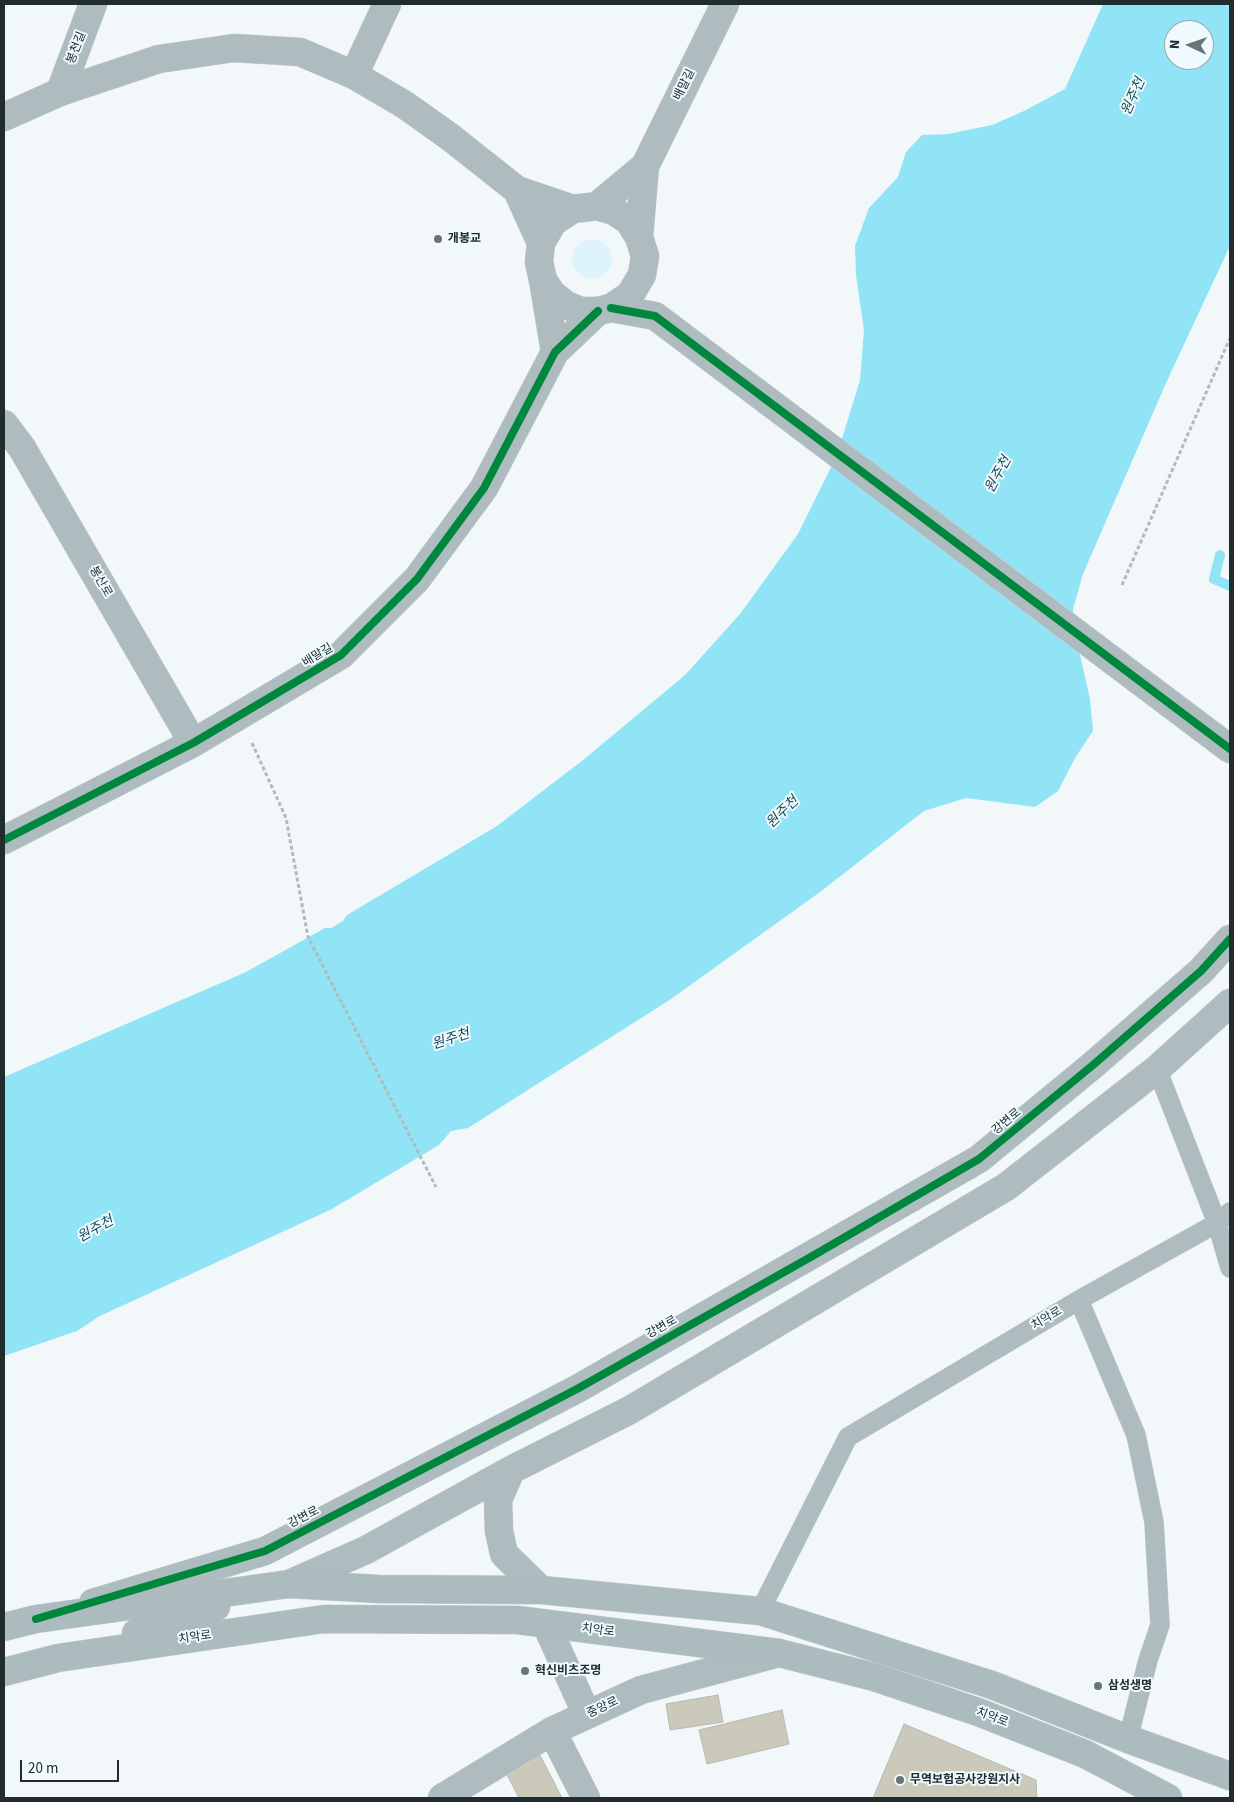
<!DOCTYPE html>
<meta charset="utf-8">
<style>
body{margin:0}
#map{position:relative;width:1234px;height:1802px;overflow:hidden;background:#f2f8fa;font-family:"Source Sans 3",sans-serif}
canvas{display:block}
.frame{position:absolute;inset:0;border:5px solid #212c2f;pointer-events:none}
.north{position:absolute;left:1164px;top:20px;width:50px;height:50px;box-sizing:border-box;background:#eefafe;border:1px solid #9ca8ab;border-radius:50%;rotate:273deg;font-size:14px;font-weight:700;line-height:20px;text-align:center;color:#212c2f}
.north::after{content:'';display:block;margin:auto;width:18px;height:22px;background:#6a7376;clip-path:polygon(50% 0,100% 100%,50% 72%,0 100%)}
.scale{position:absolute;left:20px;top:1760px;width:99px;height:22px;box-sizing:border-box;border:2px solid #212c2f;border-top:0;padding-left:6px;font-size:15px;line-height:18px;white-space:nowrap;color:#212c2f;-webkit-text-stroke:4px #eefafe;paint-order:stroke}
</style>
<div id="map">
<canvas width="1234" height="1802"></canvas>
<div class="frame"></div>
<div class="north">N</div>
<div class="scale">20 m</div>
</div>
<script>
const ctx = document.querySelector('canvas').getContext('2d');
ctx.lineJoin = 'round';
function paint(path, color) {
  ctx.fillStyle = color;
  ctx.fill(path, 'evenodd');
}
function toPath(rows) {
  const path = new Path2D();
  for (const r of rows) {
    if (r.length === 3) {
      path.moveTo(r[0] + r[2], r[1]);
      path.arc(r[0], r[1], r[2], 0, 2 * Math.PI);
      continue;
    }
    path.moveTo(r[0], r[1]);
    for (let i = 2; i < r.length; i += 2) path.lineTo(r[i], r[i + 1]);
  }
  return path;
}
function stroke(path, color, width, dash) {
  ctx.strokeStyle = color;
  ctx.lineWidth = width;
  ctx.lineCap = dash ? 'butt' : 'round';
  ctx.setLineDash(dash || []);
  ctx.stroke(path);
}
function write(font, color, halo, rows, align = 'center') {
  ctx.font = font + ' "Source Sans 3","Noto Sans KR",sans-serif';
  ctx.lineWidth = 4;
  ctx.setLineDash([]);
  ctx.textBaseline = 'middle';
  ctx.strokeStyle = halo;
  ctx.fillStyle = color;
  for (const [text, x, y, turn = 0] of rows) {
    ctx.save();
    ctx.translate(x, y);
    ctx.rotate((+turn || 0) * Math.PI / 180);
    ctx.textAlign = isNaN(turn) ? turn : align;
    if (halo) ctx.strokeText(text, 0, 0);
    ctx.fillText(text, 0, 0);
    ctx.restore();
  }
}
paint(toPath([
 [592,259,20]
]), '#ddf4fb');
paint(toPath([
 [1103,4,1230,4,1230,246,1166,383,1083,574,1073,609,1075,633,1090,699,1093,731,1075,758,1058,791,1035,807,966,798,924,811,820,892,671,999,468,1128,451,1131,439,1145,332,1209,100,1316,77,1331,4,1356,4,1077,246,972,325,928,331,928,343,921,347,915,497,826,583,760,685,675,740,614,798,534,837,455,860,380,864,330,856,275,855,246,869,208,898,177,906,152,922,135,948,134,992,125,1024,111,1065,89],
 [1174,30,1204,30,1204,60,1174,60]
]), '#91e3f6');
stroke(toPath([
 [1220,555,1214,579,1230,586]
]), '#91e3f6', 10);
const building = toPath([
 [718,1695,723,1722,670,1730,666,1704,718,1695],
 [782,1710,789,1744,707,1764,699,1730,782,1710],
 [904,1724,1036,1780,1037,1798,873,1798,904,1724],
 [539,1753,562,1798,519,1798,505,1771,539,1753]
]);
paint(building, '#cbc9ba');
stroke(building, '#b7b8b5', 1);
const service = toPath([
 [1157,1069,1217,1223,1230,1268],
 [1079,1300,1136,1435,1154,1522,1160,1625,1148,1660,1128,1739],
 [760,1611,848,1437,1079,1300,1217,1223,1230,1212]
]);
const minor = toPath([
 [354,75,387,4],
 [60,92,93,4],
 [543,280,555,352],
 [4,424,22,448,193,743],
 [4,840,193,743,341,655,417,579,484,488,555,352,598,311],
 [546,1624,587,1715],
 [552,1731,586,1798],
 [442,1798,552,1731,641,1690,779,1653]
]);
const tertiary = toPath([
 [4,117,60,92,159,59,234,48,300,52,354,75,405,105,450,137,517,190,573,209],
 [517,190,541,243,539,262,543,280,552,294,566,305,581,311,598,311,611,308,630,295,642,275,645,256,639,237,629,221,614,211,597,206,573,209,553,222,541,243],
 [597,206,645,166],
 [639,237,645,166,725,4],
 [611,308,655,316,1230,749],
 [511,1470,498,1500,499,1531,504,1554,541,1590],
 [289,1584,366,1550,511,1470,630,1410,1006,1187,1157,1069,1230,1003],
 [93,1603,265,1551,577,1389,979,1159,1093,1065,1201,971,1230,939]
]);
const secondary = toPath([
 [4,1627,36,1619,289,1584,379,1589,541,1590,760,1611,992,1685,1128,1739,1230,1776],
 [136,1633,216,1607],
 [4,1672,58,1658,324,1619,517,1620,779,1653,874,1677,978,1712,1085,1754,1168,1798]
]);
stroke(service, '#cdd2d5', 20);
stroke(minor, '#cdd2d5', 29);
stroke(tertiary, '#cdd2d5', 29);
stroke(secondary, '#cdd2d5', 29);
stroke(toPath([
 [1122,585,1230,338],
 [252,743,286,818,308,937,436,1187]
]), '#b1babc', 3, [4, 2.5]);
stroke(service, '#aebcbf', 19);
stroke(minor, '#aebcbf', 28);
stroke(tertiary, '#aebcbf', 28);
stroke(secondary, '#abbbbe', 28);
stroke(toPath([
 [611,308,655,316,1230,749],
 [4,840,193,743,341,655,417,579,484,488,555,352,598,311],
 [36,1619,265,1551,577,1389,816,1254,979,1159,1093,1065,1201,971,1230,939]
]), '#00873e', 8);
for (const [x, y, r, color] of [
 [438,239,5,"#6a7376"],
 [525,1671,5,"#6a7376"],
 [1098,1686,5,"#6a7376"],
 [900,1780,5,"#6a7376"]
]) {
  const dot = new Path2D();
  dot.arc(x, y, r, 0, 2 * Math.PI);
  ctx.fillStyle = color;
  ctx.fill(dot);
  stroke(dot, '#eefafe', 2);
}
write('12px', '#212c2f', '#eefafe', [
 ["봉천길",77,48,-69],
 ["배말길",685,85,-64],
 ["봉산로",100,582,60],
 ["배말길",318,656,-31],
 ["강변로",1007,1122,-40],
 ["치악로",1047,1319,-31],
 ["강변로",662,1328,-29],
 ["강변로",304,1518,-27],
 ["치악로",598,1631,7],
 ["치악로",195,1638,-8],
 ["중앙로",603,1708,-25],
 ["치악로",992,1718,21]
]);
write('bold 12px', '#212c2f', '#eefafe', [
 ["개봉교",448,239],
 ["혁신비츠조명",535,1671],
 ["삼성생명",1108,1686],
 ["무역보험공사강원지사",910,1780]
], 'left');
write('italic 14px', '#184a55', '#eefafe', [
 ["원주천",1134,97,-66],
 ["원주천",999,475,-61],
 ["원주천",783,813,-44],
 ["원주천",451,1040,-18],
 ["원주천",96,1230,-29]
]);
</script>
